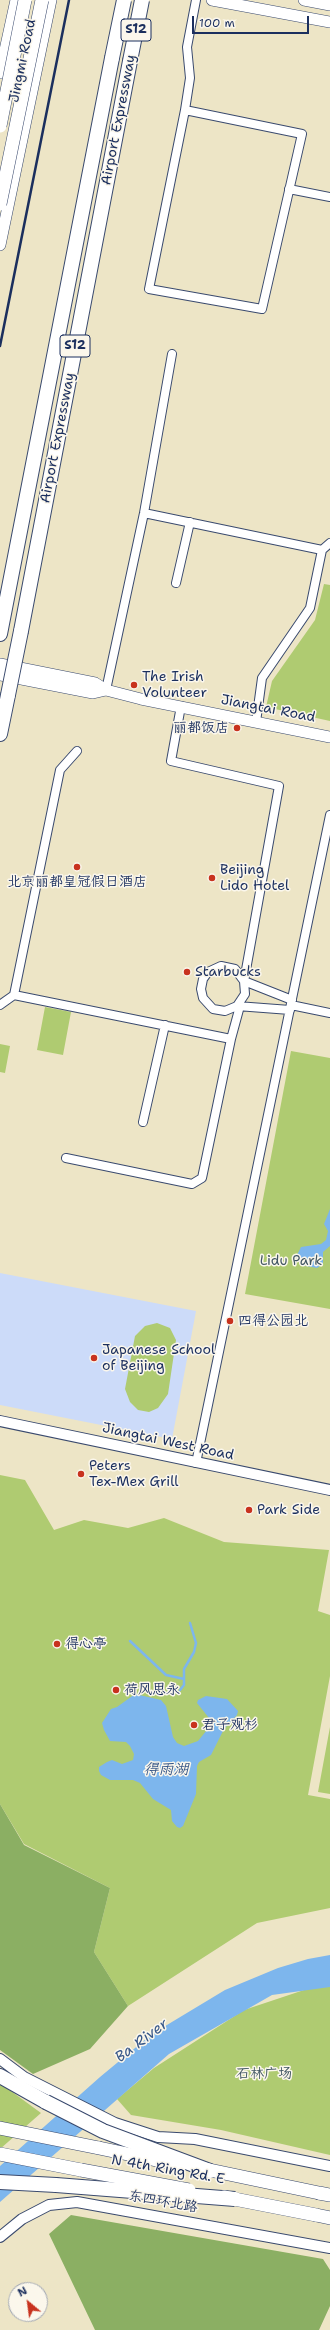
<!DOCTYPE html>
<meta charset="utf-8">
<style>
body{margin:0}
#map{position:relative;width:330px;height:2330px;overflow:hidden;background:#ede5c6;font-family:"Shantell Sans",sans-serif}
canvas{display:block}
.north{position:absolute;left:8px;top:2282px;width:40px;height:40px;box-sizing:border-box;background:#fbf7ec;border:1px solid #a1a7b3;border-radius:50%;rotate:331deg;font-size:11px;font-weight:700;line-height:16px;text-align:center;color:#1b2f5e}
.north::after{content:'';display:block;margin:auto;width:14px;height:18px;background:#c8321e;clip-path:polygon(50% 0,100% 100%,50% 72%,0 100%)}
.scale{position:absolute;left:192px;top:16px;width:117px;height:18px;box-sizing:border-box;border:2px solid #1b2f5e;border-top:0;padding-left:5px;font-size:12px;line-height:14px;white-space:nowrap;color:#1b2f5e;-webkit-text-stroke:3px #fbf7ec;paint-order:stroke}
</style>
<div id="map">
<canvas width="330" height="2330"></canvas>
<div class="north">N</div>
<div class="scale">100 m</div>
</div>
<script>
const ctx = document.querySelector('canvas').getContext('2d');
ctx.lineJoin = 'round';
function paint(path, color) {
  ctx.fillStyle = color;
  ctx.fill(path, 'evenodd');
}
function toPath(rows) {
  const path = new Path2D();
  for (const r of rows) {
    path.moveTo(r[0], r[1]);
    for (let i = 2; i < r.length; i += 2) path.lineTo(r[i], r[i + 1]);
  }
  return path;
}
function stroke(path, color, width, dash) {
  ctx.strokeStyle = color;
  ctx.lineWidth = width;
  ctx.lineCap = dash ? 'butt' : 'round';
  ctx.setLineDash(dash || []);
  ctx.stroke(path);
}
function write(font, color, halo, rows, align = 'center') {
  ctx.font = font + ' "Shantell Sans","LXGW WenKai TC",sans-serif';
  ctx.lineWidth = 3;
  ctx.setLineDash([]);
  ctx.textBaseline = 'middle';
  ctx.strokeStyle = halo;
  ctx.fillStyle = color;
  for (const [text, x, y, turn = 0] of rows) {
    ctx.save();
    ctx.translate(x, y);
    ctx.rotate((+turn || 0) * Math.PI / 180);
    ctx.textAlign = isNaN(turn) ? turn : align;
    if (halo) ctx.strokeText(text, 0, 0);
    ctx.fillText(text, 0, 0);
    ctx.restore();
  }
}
paint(toPath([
 [0,1273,196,1311,172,1439,0,1405]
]), '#ccdbf9');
paint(toPath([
 [324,584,330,585,330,721,266,707,272,681,315,620],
 [45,1007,71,1012,63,1055,37,1050],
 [0,1044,10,1046,5,1073,0,1072],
 [291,1051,330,1058,330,1309,245,1294],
 [157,1323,170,1328,176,1340,168,1394,158,1408,149,1412,138,1410,130,1402,125,1389,135,1336,145,1326],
 [0,1475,25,1480,54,1530,84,1520,128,1528,164,1518,224,1542,329,1550,318,1611,330,1615,330,1676,308,1795,330,1799,330,1908,257,1923,128,2006,94,1952,110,1888,24,1844,0,1804],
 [330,1727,330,1794,318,1792],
 [330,1984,330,2155,221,2130,131,2115,117,2099,154,2068,244,2010,316,1986],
 [0,2083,41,2113,0,2149]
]), '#afcb71');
paint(toPath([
 [0,1804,24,1845,110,1888,94,1952,128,2006,90,2049,33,2074,0,2050],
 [71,2215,323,2259,330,2270,330,2306,319,2330,95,2330,49,2234]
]), '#8baf63');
paint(toPath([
 [330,1209,330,1246,323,1252,323,1264,317,1268,301,1265,296,1257,301,1247,321,1244,326,1240,328,1231,324,1224],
 [135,1694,161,1700,166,1706,173,1737,177,1743,184,1746,198,1741,211,1725,209,1718,197,1703,198,1700,206,1696,227,1699,238,1711,237,1715,224,1729,211,1755,199,1762,197,1766,196,1794,183,1826,180,1828,177,1827,172,1821,171,1810,153,1799,140,1783,133,1780,110,1780,101,1775,99,1771,99,1767,107,1762,112,1760,122,1764,133,1760,134,1754,130,1746,126,1742,110,1741,104,1730,102,1723,111,1709,117,1707],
 [330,1955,330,1987,272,1995,169,2054,0,2202,0,2166,100,2077,152,2034,225,1990,278,1968,308,1959]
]), '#7db6ed');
stroke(toPath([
 [130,1641,166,1675,184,1679],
 [180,1690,184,1685,184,1669,194,1652,196,1643,190,1623]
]), '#7db6ed', 2.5);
const minor = toPath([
 [185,110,302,134,262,309,149,289,185,110,190,78,187,47,196,0],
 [289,189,330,197],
 [144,513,322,550],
 [176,583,190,522],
 [106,690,144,513,172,354],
 [181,706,171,761,279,786,244,981,245,994,237,1006,225,1011,213,1009,203,998,201,989,203,979,208,972,221,966,235,969,244,981,292,1000],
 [256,722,262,678,310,608,322,550,330,543],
 [14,995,231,1039,202,1178,192,1184,66,1158],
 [0,1005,14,995,60,770,77,751],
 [291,1005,330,1013],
 [237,1006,290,1010],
 [231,1039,240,1006],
 [143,1122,165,1025],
 [196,1463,330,815]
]);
const tertiary = toPath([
 [0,1421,330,1490],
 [0,2059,24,2077,115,2123,158,2137,195,2139,330,2166],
 [0,2237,22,2219,49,2205,77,2202,330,2248]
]);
const secondary = toPath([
 [212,0,330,22],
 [304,0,330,5],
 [0,73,16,0],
 [0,245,51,0],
 [0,664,95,683,106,690,141,699,330,737],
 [0,675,93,693,106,690]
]);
const trunk = toPath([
 [0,2128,99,2148],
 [0,2154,81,2170],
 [319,2193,330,2195],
 [316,2215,330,2218]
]);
const motorway = toPath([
 [21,631,130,61],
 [0,634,112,58],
 [0,734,8,695],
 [0,2076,46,2102],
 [0,2182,56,2185]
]);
stroke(minor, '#3a4a6e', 10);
stroke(tertiary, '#3a4a6e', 12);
stroke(secondary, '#3a4a6e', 12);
stroke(trunk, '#3a4a6e', 14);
stroke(motorway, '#3a4a6e', 16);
stroke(minor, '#fff', 8);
stroke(tertiary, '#fff', 10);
stroke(secondary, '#fff', 11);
stroke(trunk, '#fff', 13);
stroke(motorway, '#fff', 14);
stroke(toPath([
 [0,346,69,0]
]), '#1b2f5e', 2.5);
const trunkBridge = toPath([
 [0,126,25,0],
 [0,204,42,0],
 [99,2148,180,2165],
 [200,2168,319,2193],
 [81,2170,189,2190],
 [224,2197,316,2215]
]);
const motorwayBridge = toPath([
 [112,58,124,0],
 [130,61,142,0],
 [8,695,21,631],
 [46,2102,103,2131,210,2171],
 [56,2185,235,2199]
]);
stroke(trunkBridge, '#3a4a6e', 14, []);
stroke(motorwayBridge, '#3a4a6e', 16, []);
stroke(trunkBridge, '#fff', 13);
stroke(motorwayBridge, '#fff', 14);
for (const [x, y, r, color] of [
 [134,685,4,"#c8321e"],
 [237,728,4,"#c8321e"],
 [77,867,4,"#c8321e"],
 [212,878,4,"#c8321e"],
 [187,972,4,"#c8321e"],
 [230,1321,4,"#c8321e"],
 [94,1358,4,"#c8321e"],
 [81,1474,4,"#c8321e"],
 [249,1510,4,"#c8321e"],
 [57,1644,4,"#c8321e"],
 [116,1690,4,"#c8321e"],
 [194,1725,4,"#c8321e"]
]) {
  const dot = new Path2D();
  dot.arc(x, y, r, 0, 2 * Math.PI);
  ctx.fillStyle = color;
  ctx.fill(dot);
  stroke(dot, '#fbf7ec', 1.5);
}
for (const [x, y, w] of [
 [136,30,30],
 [75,346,30]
]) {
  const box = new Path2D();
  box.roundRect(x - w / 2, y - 11, w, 22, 3);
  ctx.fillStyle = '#fbf7ec';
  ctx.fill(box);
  stroke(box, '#1b2f5e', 1);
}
write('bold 13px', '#1b2f5e', null, [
 ["S12",136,30],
 ["S12",75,346]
]);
write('14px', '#1b2f5e', '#fbf7ec', [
 ["Jingmi Road",23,61,-78],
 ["Airport Expressway",119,120,-79],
 ["Airport Expressway",58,438,-79],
 ["Jiangtai Road",268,709,11],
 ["Jiangtai West Road",168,1442,12],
 ["N 4th Ring Rd. E",168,2170,10],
 ["东四环北路",163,2202,10]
]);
write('14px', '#1b2f5e', '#fbf7ec', [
 ["The Irish",142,677],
 ["Volunteer",142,693],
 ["丽都饭店",229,728,"right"],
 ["Beijing",220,870],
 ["Lido Hotel",220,886],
 ["北京丽都皇冠假日酒店",77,882,"center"],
 ["Starbucks",195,972],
 ["四得公园北",238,1321],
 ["Japanese School",102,1350],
 ["of Beijing",102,1366],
 ["Peters",89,1466],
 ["Tex-Mex Grill",89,1482],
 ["Park Side",257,1510],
 ["得心亭",65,1644],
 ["荷风思永",124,1690],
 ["君子观杉",202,1725]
], 'left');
write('14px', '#405663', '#fbf7ec', [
 ["Lidu Park",291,1261],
 ["石林广场",264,2074]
]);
write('italic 15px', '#385889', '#fbf7ec', [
 ["得雨湖",166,1770],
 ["Ba River",142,2041,-37]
]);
</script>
